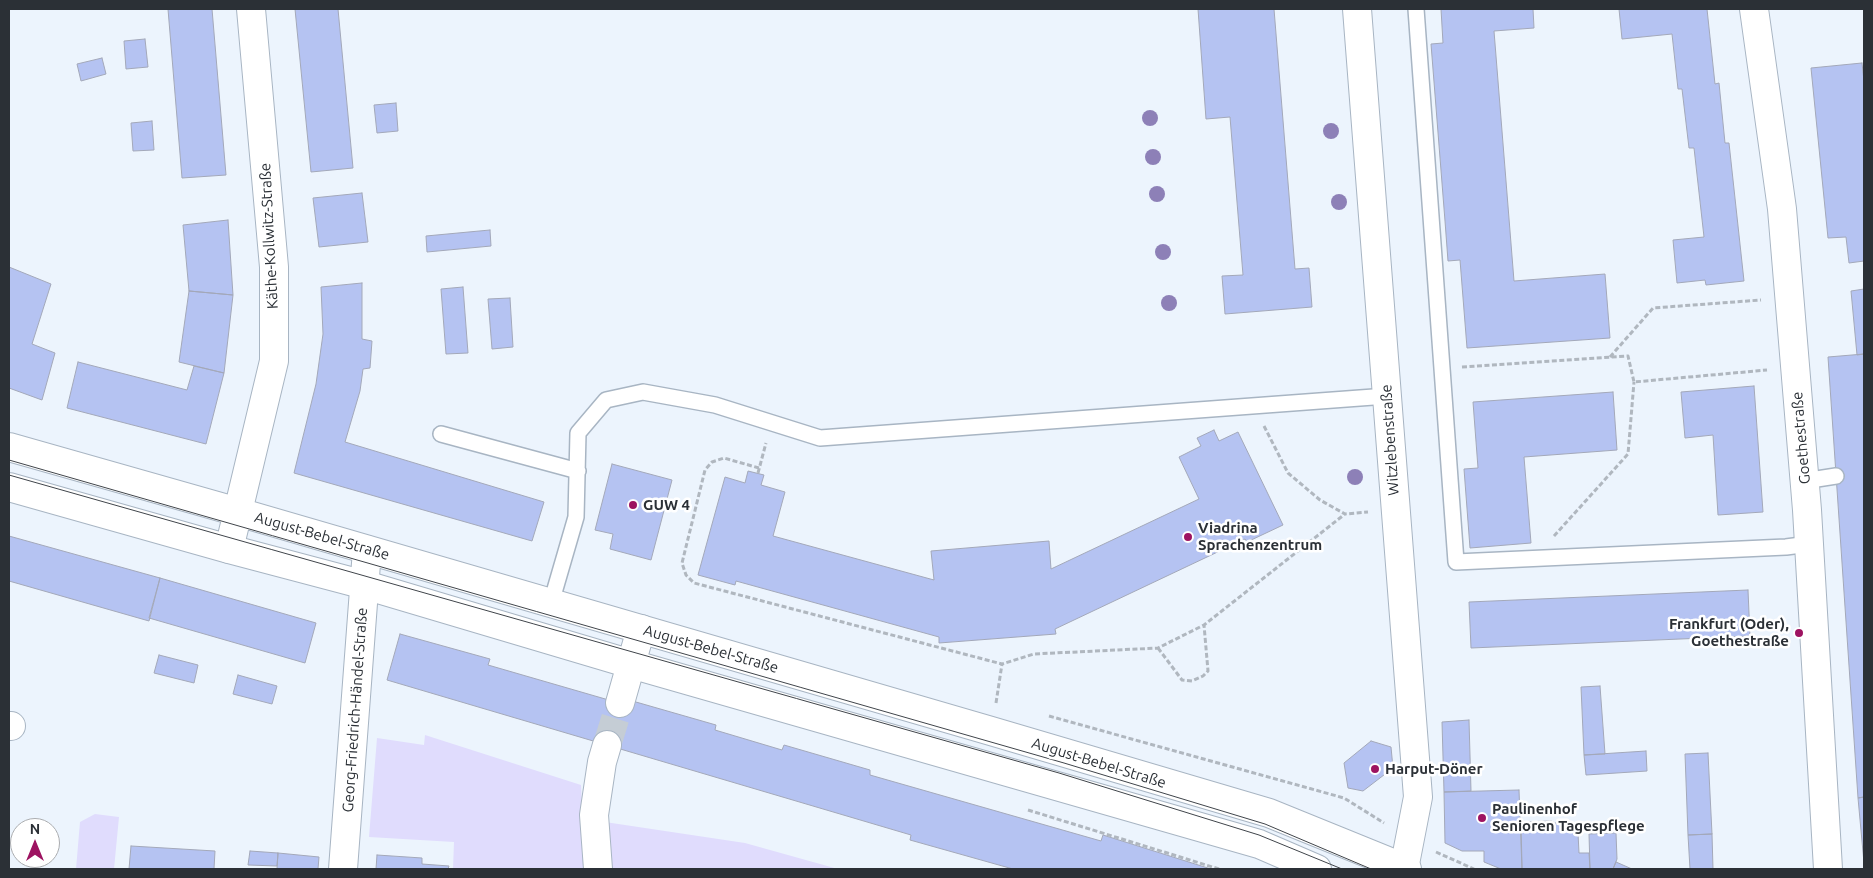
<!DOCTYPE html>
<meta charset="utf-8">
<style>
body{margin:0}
#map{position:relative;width:1873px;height:878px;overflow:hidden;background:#ecf4fd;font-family:Ubuntu,sans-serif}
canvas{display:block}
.frame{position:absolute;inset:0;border:10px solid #2b3036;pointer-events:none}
.north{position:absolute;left:10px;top:818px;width:50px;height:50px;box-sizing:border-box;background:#fff;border:1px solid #aaacaf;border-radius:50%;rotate:0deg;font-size:14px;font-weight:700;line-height:20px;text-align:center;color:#2b3036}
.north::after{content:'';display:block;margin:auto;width:18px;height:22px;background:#9d1361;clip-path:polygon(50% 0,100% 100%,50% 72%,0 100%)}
</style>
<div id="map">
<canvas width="1873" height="878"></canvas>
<div class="frame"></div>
<div class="north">N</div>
</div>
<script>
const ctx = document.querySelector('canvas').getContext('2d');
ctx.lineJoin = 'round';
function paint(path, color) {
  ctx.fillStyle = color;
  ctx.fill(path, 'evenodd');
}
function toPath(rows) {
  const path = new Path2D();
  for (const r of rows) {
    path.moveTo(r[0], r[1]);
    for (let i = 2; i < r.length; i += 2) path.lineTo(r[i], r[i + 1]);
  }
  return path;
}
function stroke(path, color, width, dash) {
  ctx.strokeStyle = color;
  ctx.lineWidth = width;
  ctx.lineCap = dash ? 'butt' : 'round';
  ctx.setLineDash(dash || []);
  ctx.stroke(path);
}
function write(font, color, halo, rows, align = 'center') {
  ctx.font = font + ' Ubuntu,sans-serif';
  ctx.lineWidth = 5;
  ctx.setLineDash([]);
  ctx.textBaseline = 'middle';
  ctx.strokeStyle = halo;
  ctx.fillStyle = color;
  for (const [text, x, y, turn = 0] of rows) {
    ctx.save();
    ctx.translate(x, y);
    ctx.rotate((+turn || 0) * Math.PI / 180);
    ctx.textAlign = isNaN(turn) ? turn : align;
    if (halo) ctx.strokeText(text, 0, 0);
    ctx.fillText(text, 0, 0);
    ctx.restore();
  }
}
paint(toPath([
 [425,735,581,785,585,869,453,869,454,842,369,837,377,738,424,745],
 [95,814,119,817,114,869,76,869,80,822],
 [605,822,745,843,838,869,608,869]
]), '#e0dcfd');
const building = toPath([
 [168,9,212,9,226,175,182,178,168,9],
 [295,9,338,9,353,168,311,172,295,9],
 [1198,9,1274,9,1295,269,1309,268,1312,307,1225,314,1222,276,1243,275,1230,117,1206,119,1198,9],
 [1441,9,1533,9,1534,28,1494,31,1514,281,1605,274,1610,338,1467,348,1460,260,1448,261,1445,221,1431,44,1443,43,1441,9],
 [1619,9,1707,9,1715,84,1719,83,1725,143,1729,143,1744,281,1706,285,1705,280,1677,283,1673,240,1704,237,1694,148,1689,148,1682,89,1678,89,1672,34,1622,39,1619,9],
 [145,39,148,67,126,69,124,41,145,39],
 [102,58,106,74,81,81,77,64,102,58],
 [1862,63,1864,81,1864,261,1849,263,1846,237,1828,238,1811,68,1862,63],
 [396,103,398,131,377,133,374,105,396,103],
 [152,121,154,150,133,151,131,123,152,121],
 [362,193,368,242,319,247,313,198,362,193],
 [228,220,233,295,189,291,183,225,228,220],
 [490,230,491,246,427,252,426,236,490,230],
 [9,267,51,284,32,344,55,353,42,400,9,388,9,267],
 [362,283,362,339,372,341,370,368,363,369,360,391,345,442,544,502,532,541,294,473,316,384,323,334,321,287,362,283],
 [463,287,468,353,446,354,441,289,463,287],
 [1864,289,1864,354,1857,355,1851,291,1864,289],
 [189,291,233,295,224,373,179,362,189,291],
 [510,298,513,347,492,349,488,299,510,298],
 [1864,354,1864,797,1858,798,1828,357,1864,354],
 [78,362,187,390,194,366,224,373,206,444,67,408,78,362],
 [1754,386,1763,512,1718,515,1713,435,1685,438,1681,392,1754,386],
 [1613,392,1617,450,1524,457,1531,543,1470,548,1464,469,1478,468,1473,402,1613,392],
 [1214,430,1219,441,1238,432,1283,525,1247,542,1245,539,1055,629,1056,634,939,643,939,637,736,581,735,585,698,575,725,477,745,483,748,471,764,475,761,485,785,492,773,536,934,580,931,551,1049,541,1051,569,1199,499,1179,457,1201,446,1197,438,1214,430],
 [612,464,672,480,651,560,610,549,613,534,595,530,612,464],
 [9,536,160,578,149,621,9,581,9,536],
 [160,578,316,623,305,663,149,618,160,578],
 [1748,590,1750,636,1471,648,1469,602,1748,590],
 [400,634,490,659,488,665,626,705,629,700,716,725,715,730,782,750,784,745,870,770,870,775,1101,841,1103,835,1211,869,1013,869,910,840,911,835,387,680,400,634],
 [159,655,198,665,194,683,154,673,159,655],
 [238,675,277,686,272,704,233,694,238,675],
 [1600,686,1605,754,1584,755,1581,687,1600,686],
 [1469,720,1471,791,1444,792,1442,722,1469,720],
 [1371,741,1391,747,1393,768,1363,791,1348,788,1344,763,1371,741],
 [1646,751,1647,771,1586,775,1584,755,1646,751],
 [1708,753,1712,834,1688,835,1685,754,1708,753],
 [1519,790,1522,869,1501,869,1484,862,1484,851,1462,851,1445,843,1444,792,1519,790],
 [1864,797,1864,863,1858,798,1864,797],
 [1551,821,1578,833,1579,853,1589,853,1590,869,1522,869,1521,822,1551,821],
 [1616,833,1617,859,1613,869,1590,869,1589,834,1616,833],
 [1712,834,1713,869,1690,869,1688,835,1712,834],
 [131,846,215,851,214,869,129,869,131,846],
 [250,851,278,853,277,866,248,865,250,851],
 [278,853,319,857,318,869,277,869,278,853],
 [377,855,422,858,422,864,449,866,448,869,376,869,377,855],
 [1616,862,1632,869,1613,869,1616,862]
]);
paint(building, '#b5c3f2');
stroke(building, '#a3a8b9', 1);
stroke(toPath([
 [607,745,620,703]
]), '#c5cdd5', 28, [28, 14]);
const service = toPath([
 [1416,9,1456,562,1786,547,1809,544],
 [441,434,578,471],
 [1804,481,1836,476],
 [551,603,576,517,578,433,606,400,643,392,715,405,820,438,1387,396]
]);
const minor = toPath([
 [1357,9,1418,797,1404,869],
 [1754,9,1782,209,1807,510,1828,869],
 [229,549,274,361,274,267,251,9],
 [620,703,641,629],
 [9,726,11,726],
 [343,869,367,550],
 [598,869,594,815,602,762,607,745]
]);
const tertiary = toPath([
 [9,447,238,512,991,731,1269,813,1407,869],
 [9,487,229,549,365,585,631,664,1259,844,1317,869]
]);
stroke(service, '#a8b5c3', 18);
stroke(minor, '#a8b5c3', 30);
stroke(tertiary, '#a8b5c3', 30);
stroke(toPath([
 [1610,357,1653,308,1761,300],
 [1462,367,1628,356,1634,382,1767,370],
 [1264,426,1288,473,1320,500,1345,514,1368,512],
 [759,468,724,458,712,462,705,470,682,563,686,575,694,583,1002,664,1034,654,1158,648,1204,625,1345,514],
 [758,473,766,443],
 [1554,536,1628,454,1634,382],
 [1158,648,1182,680,1192,681,1203,676,1208,671,1204,625],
 [996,703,1002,664],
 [1049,716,1344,798,1384,823],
 [1028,810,1219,869],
 [1436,852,1474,869]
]), '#b0b7bf', 3, [5, 2.5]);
stroke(service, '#fff', 15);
stroke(minor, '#fff', 28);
stroke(tertiary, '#fff', 28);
stroke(toPath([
 [9,460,1064,763,1265,824,1371,869],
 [9,475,1059,773,1259,835,1342,869]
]), '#40454b', 1);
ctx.fillStyle = '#8d80b7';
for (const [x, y] of [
 [1150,118],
 [1331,131],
 [1153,157],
 [1157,194],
 [1339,202],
 [1163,252],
 [1169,303],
 [1355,477]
]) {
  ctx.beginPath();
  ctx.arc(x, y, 8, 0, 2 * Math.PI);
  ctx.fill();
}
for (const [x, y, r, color] of [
 [633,505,5,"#9d1361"],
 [1188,537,5,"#9d1361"],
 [1799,633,5,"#9d1361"],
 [1375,769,5,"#9d1361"],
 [1482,818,5,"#9d1361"]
]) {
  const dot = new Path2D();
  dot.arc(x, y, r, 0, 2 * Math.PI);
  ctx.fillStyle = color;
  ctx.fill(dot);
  stroke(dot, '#fff', 2);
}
write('15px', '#2b3036', '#fff', [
 ["Käthe-Kollwitz-Straße",269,236,-93],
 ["Goethestraße",1801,438,-95],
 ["Witzlebenstraße",1390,440,-94],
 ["August-Bebel-Straße",322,536,16],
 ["August-Bebel-Straße",711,649,16],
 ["Georg-Friedrich-Händel-Straße",355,710,-86],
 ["August-Bebel-Straße",1099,763,17]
]);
write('bold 15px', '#2b3036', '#fff', [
 ["GUW 4",643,505],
 ["Viadrina",1198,528],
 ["Sprachenzentrum",1198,545],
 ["Frankfurt (Oder),",1789,624,"right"],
 ["Goethestraße",1789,641,"right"],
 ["Harput-Döner",1385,769],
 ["Paulinenhof",1492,809],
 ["Senioren Tagespflege",1492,826]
], 'left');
</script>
